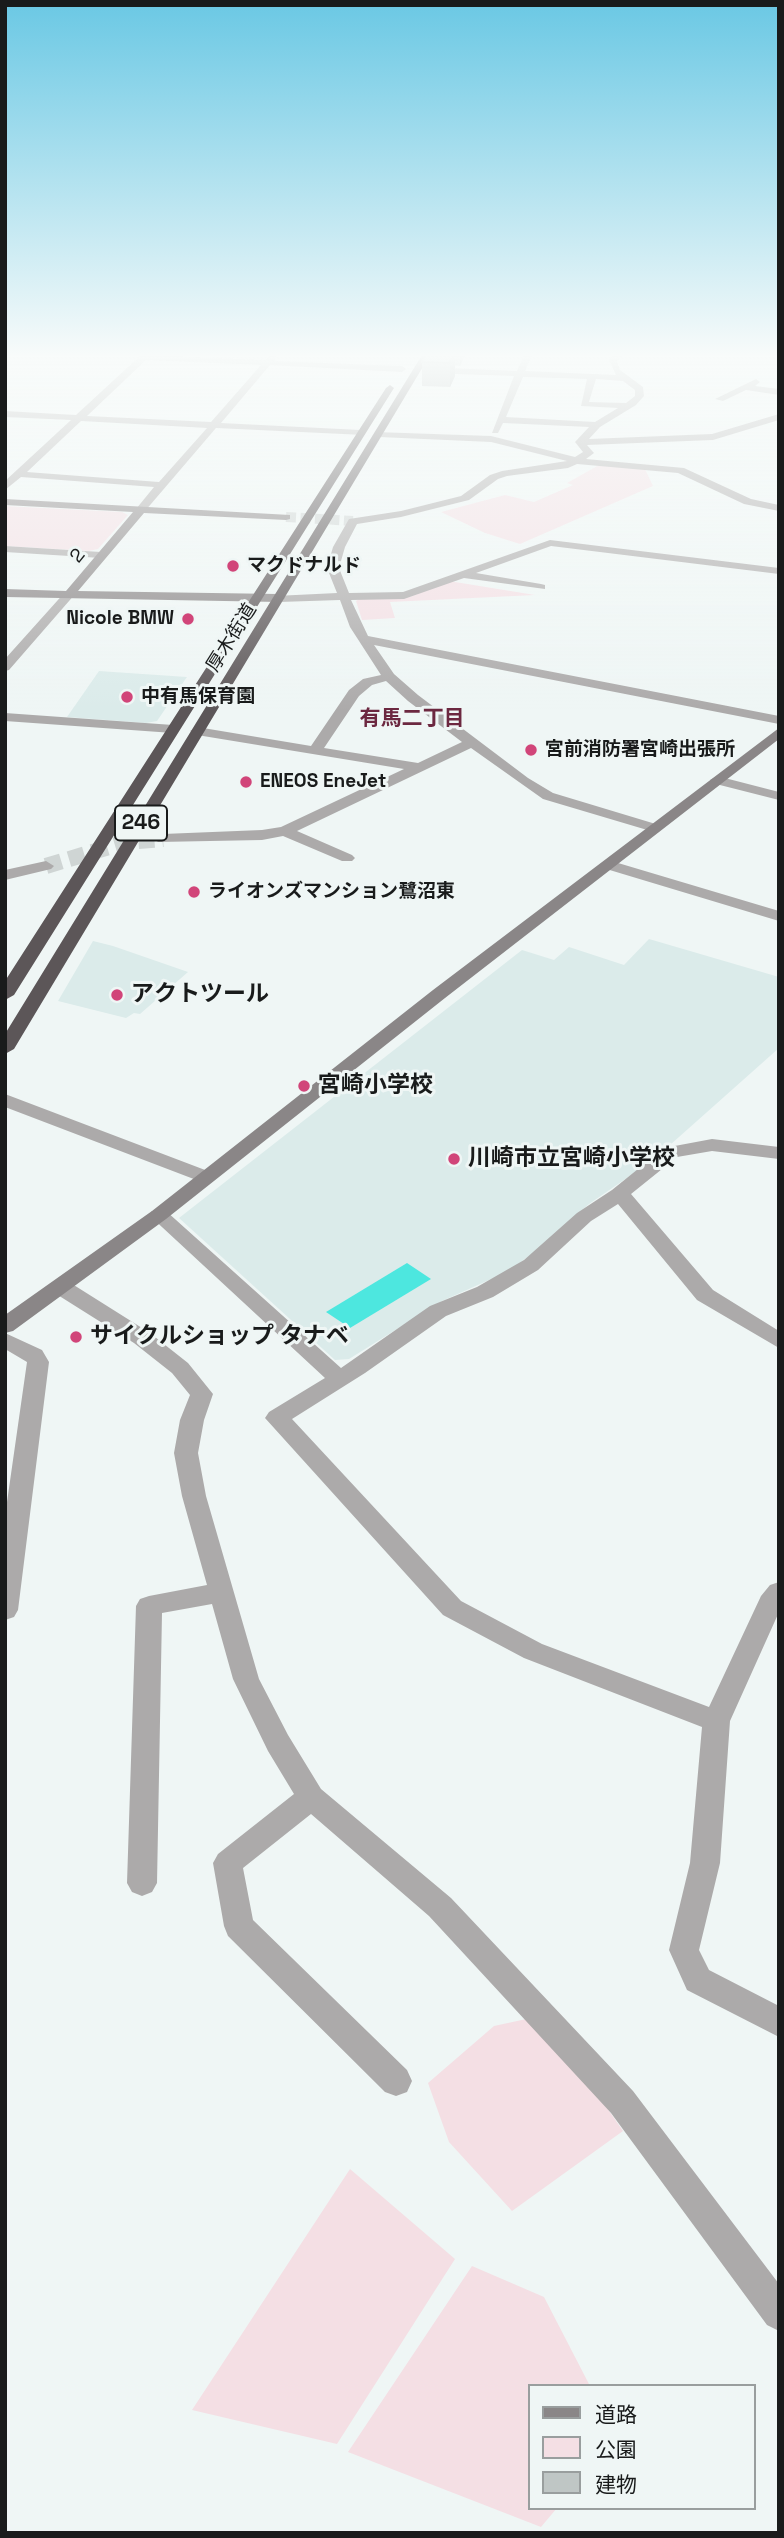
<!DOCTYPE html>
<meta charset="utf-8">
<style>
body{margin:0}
#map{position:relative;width:784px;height:2538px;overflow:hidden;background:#eff6f5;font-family:"Space Grotesk","Noto Sans JP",sans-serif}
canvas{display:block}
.frame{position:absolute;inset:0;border:7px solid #191b1b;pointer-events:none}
.legend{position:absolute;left:528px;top:2384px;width:228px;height:126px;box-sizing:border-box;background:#eff6f5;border:2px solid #999e9e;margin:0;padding:9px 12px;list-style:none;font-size:21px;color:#191b1b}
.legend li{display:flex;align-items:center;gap:14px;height:35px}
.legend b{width:35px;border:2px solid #999e9e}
</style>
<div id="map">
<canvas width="784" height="2538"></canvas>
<div class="frame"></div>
<ul class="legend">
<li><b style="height:9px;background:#8a8687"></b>道路</li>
<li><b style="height:19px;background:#f4dfe4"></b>公園</li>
<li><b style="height:19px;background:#bfc6c5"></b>建物</li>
</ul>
</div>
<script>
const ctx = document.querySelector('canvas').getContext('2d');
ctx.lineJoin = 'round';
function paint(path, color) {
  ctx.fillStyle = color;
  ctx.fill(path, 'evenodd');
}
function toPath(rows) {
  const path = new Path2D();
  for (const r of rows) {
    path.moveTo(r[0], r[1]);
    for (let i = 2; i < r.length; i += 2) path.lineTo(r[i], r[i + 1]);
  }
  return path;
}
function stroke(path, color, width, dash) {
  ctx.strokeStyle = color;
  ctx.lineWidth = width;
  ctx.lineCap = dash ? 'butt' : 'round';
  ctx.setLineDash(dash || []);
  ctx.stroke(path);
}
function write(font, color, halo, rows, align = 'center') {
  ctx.font = font + ' "Space Grotesk","Noto Sans JP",sans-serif';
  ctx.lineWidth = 6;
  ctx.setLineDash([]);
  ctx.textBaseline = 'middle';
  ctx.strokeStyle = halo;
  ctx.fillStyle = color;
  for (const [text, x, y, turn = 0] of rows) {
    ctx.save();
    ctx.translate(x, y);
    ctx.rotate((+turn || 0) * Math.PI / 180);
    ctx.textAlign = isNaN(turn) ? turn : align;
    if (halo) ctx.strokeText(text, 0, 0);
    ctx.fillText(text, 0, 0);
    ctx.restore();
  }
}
paint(toPath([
 [99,671,187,677,157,721,146,723,67,717],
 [649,939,779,977,779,1048,670,1145,672,1147,589,1204,533,1253,507,1272,442,1301,349,1359,335,1360,179,1218,522,950,554,960,569,947,624,965],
 [93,941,113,946,188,972,140,1014,134,1013,126,1018,58,1001]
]), '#dbebea');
paint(toPath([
 [599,465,645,469,653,486,520,544,485,533,441,512,505,495,534,502,573,485,567,483],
 [5,506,122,512,128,515,98,549,89,551,5,546],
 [449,581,535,595,390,602,395,618,362,620,356,601,359,599,410,597],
 [531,2018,587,2079,623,2131,512,2211,449,2142,428,2083,494,2026],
 [350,2169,455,2259,337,2444,192,2410],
 [472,2266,544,2297,590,2386,530,2386,530,2508,557,2508,541,2527,348,2452]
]), '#f4dfe4');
paint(toPath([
 [407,1263,431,1279,350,1328,326,1312]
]), '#4de7df');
stroke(toPath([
 [46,866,126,842,163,839]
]), '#cfd5d4', 16, [16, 8]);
stroke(toPath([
 [286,517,353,521]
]), '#cfd5d4', 10, [10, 4.5]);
paint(toPath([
 [141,355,266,360,270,355,276,355,275,361,402,366,406,369,402,372,270,365,221,423,361,430,364,431,364,435,216,428,145,511,136,509,154,487,21,477,5,490,5,481,71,420,5,417,5,411,76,415,141,355],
 [146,360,261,365,211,422,87,416,146,360],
 [81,421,207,428,159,482,27,472,81,421],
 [524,355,532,355,525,371,616,375,609,360,613,355,623,355,617,361,620,370,643,387,644,396,636,405,600,427,589,439,712,434,779,414,779,420,713,440,587,445,594,453,586,459,684,468,751,499,779,505,779,511,744,504,678,473,577,464,568,468,507,476,498,479,469,500,401,517,357,524,345,547,339,568,349,593,403,592,550,540,779,568,779,574,551,546,476,573,541,584,545,585,545,589,464,578,404,599,351,600,368,636,779,716,779,724,374,645,394,674,418,695,528,778,553,793,659,825,661,828,654,832,543,799,471,748,297,831,352,855,355,858,352,861,342,861,283,836,262,840,158,842,155,839,163,834,262,830,281,827,404,769,197,735,190,731,197,727,311,746,349,690,363,679,381,675,350,627,340,600,279,602,273,598,275,596,337,593,327,568,333,547,349,519,401,511,461,496,490,475,502,471,567,461,491,442,379,437,374,434,376,432,491,436,575,457,583,452,575,442,589,427,503,423,498,433,492,433,514,376,426,373,422,370,426,367,517,371,524,355],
 [523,377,587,379,581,406,618,408,595,422,506,417,523,377],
 [596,379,623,381,635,390,635,396,626,403,589,402,596,379],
 [386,681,408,701,462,742,418,763,324,748,359,696,372,685,386,681],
 [756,379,760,382,755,386,779,389,779,395,746,390,723,401,715,399,756,379],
 [5,546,101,552,107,555,101,558,5,552,5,546],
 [66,591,76,593,9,670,5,671,5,659,66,591],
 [5,713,173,725,180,729,173,733,5,721,5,713],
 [717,776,779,792,779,800,712,783,710,780,717,776],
 [608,860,779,911,779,921,603,868,600,865,608,860],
 [46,861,54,866,51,869,5,880,5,870,46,861],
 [5,1094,213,1173,216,1177,213,1181,206,1183,199,1181,5,1107,5,1094],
 [712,1139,779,1147,779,1159,712,1151,677,1157,631,1194,713,1290,779,1331,779,1348,697,1300,618,1204,591,1221,538,1270,493,1297,446,1316,365,1373,292,1419,461,1601,542,1644,709,1707,761,1596,770,1585,779,1582,779,1612,730,1721,720,1863,699,1950,709,1970,779,2006,779,2037,687,1990,669,1950,690,1863,702,1727,524,1658,443,1615,265,1418,269,1412,325,1378,149,1215,152,1211,166,1211,341,1368,430,1306,477,1287,524,1260,577,1213,612,1190,664,1148,712,1139],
 [61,1280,69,1282,150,1333,188,1363,213,1394,204,1420,198,1453,206,1496,259,1679,288,1735,321,1789,451,1898,633,2091,779,2284,779,2331,767,2325,611,2113,429,1916,311,1814,243,1868,253,1920,407,2070,412,2081,407,2092,396,2096,385,2092,228,1936,224,1926,213,1863,218,1854,294,1794,268,1751,233,1679,212,1604,162,1613,157,1883,152,1892,142,1896,132,1892,127,1883,136,1606,140,1599,149,1596,207,1585,182,1496,174,1453,180,1420,190,1395,172,1373,134,1343,53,1292,50,1287,53,1282,61,1280],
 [5,1333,42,1350,49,1362,18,1610,14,1617,5,1620,5,1516,27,1362,5,1349,5,1333]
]), '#acaaaa');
paint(toPath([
 [5,499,290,515,290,519,286,520,144,513,78,591,279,594,285,598,279,602,5,597,5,589,66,591,133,512,5,505,5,499],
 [779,728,779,739,445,998,166,1219,13,1331,5,1333,5,1315,152,1211,433,990,779,728]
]), '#8a8687');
paint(toPath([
 [422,355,430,355,14,1049,5,1054,5,1034,422,355],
 [390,385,394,388,14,995,5,1000,5,981,386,388,390,385]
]), '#5c5658');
paint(toPath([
 [425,355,465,355,460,366,455,365,455,376,450,387,422,386,422,362]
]), '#a4aaa9');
paint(toPath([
 [454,355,455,355,455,376,450,387,450,363],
 [460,355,465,355,460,366]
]), '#868b8a');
const building = toPath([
 [425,355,454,355,450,363,422,362,425,355]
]);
paint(building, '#bfc6c5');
stroke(building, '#868b8a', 2);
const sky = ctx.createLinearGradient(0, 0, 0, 711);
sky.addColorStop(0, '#6ac8e4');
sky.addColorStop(0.5, '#f8fbfa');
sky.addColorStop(1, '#f8fbfa00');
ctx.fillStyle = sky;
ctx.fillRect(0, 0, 784, 711);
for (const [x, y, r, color] of [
 [233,566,7,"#d14579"],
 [188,619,7,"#d14579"],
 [127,697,7,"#d14579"],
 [531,750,7,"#d14579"],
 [246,782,7,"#d14579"],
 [194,892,7,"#d14579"],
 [117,995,7,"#d14579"],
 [304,1086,7,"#d14579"],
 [454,1159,7,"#d14579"],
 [76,1337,7,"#d14579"]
]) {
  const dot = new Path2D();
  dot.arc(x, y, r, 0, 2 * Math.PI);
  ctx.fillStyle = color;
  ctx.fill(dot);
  stroke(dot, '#eff6f5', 2.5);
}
write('19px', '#191b1b', '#eff6f5', [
 ["2",78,556,-51],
 ["厚木街道",232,638,-58]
]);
write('bold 19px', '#191b1b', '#eff6f5', [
 ["マクドナルド",247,566],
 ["Nicole BMW",174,619,"right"],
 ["中有馬保育園",141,697],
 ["宮前消防署宮崎出張所",545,750],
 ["ENEOS EneJet",260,782],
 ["ライオンズマンション鷺沼東",208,892]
], 'left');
write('bold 21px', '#6c2840', '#eff6f5', [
 ["有馬二丁目",412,719]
]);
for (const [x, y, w] of [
 [141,823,52]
]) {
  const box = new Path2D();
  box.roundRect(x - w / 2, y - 17.5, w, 35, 5);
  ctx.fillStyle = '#eff6f5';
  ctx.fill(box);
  stroke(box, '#191b1b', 2);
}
write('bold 21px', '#191b1b', null, [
 ["246",141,823]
]);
write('bold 23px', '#191b1b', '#eff6f5', [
 ["アクトツール",131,995],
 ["宮崎小学校",318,1086],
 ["川崎市立宮崎小学校",468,1159],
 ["サイクルショップ タナベ",90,1337]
], 'left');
</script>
